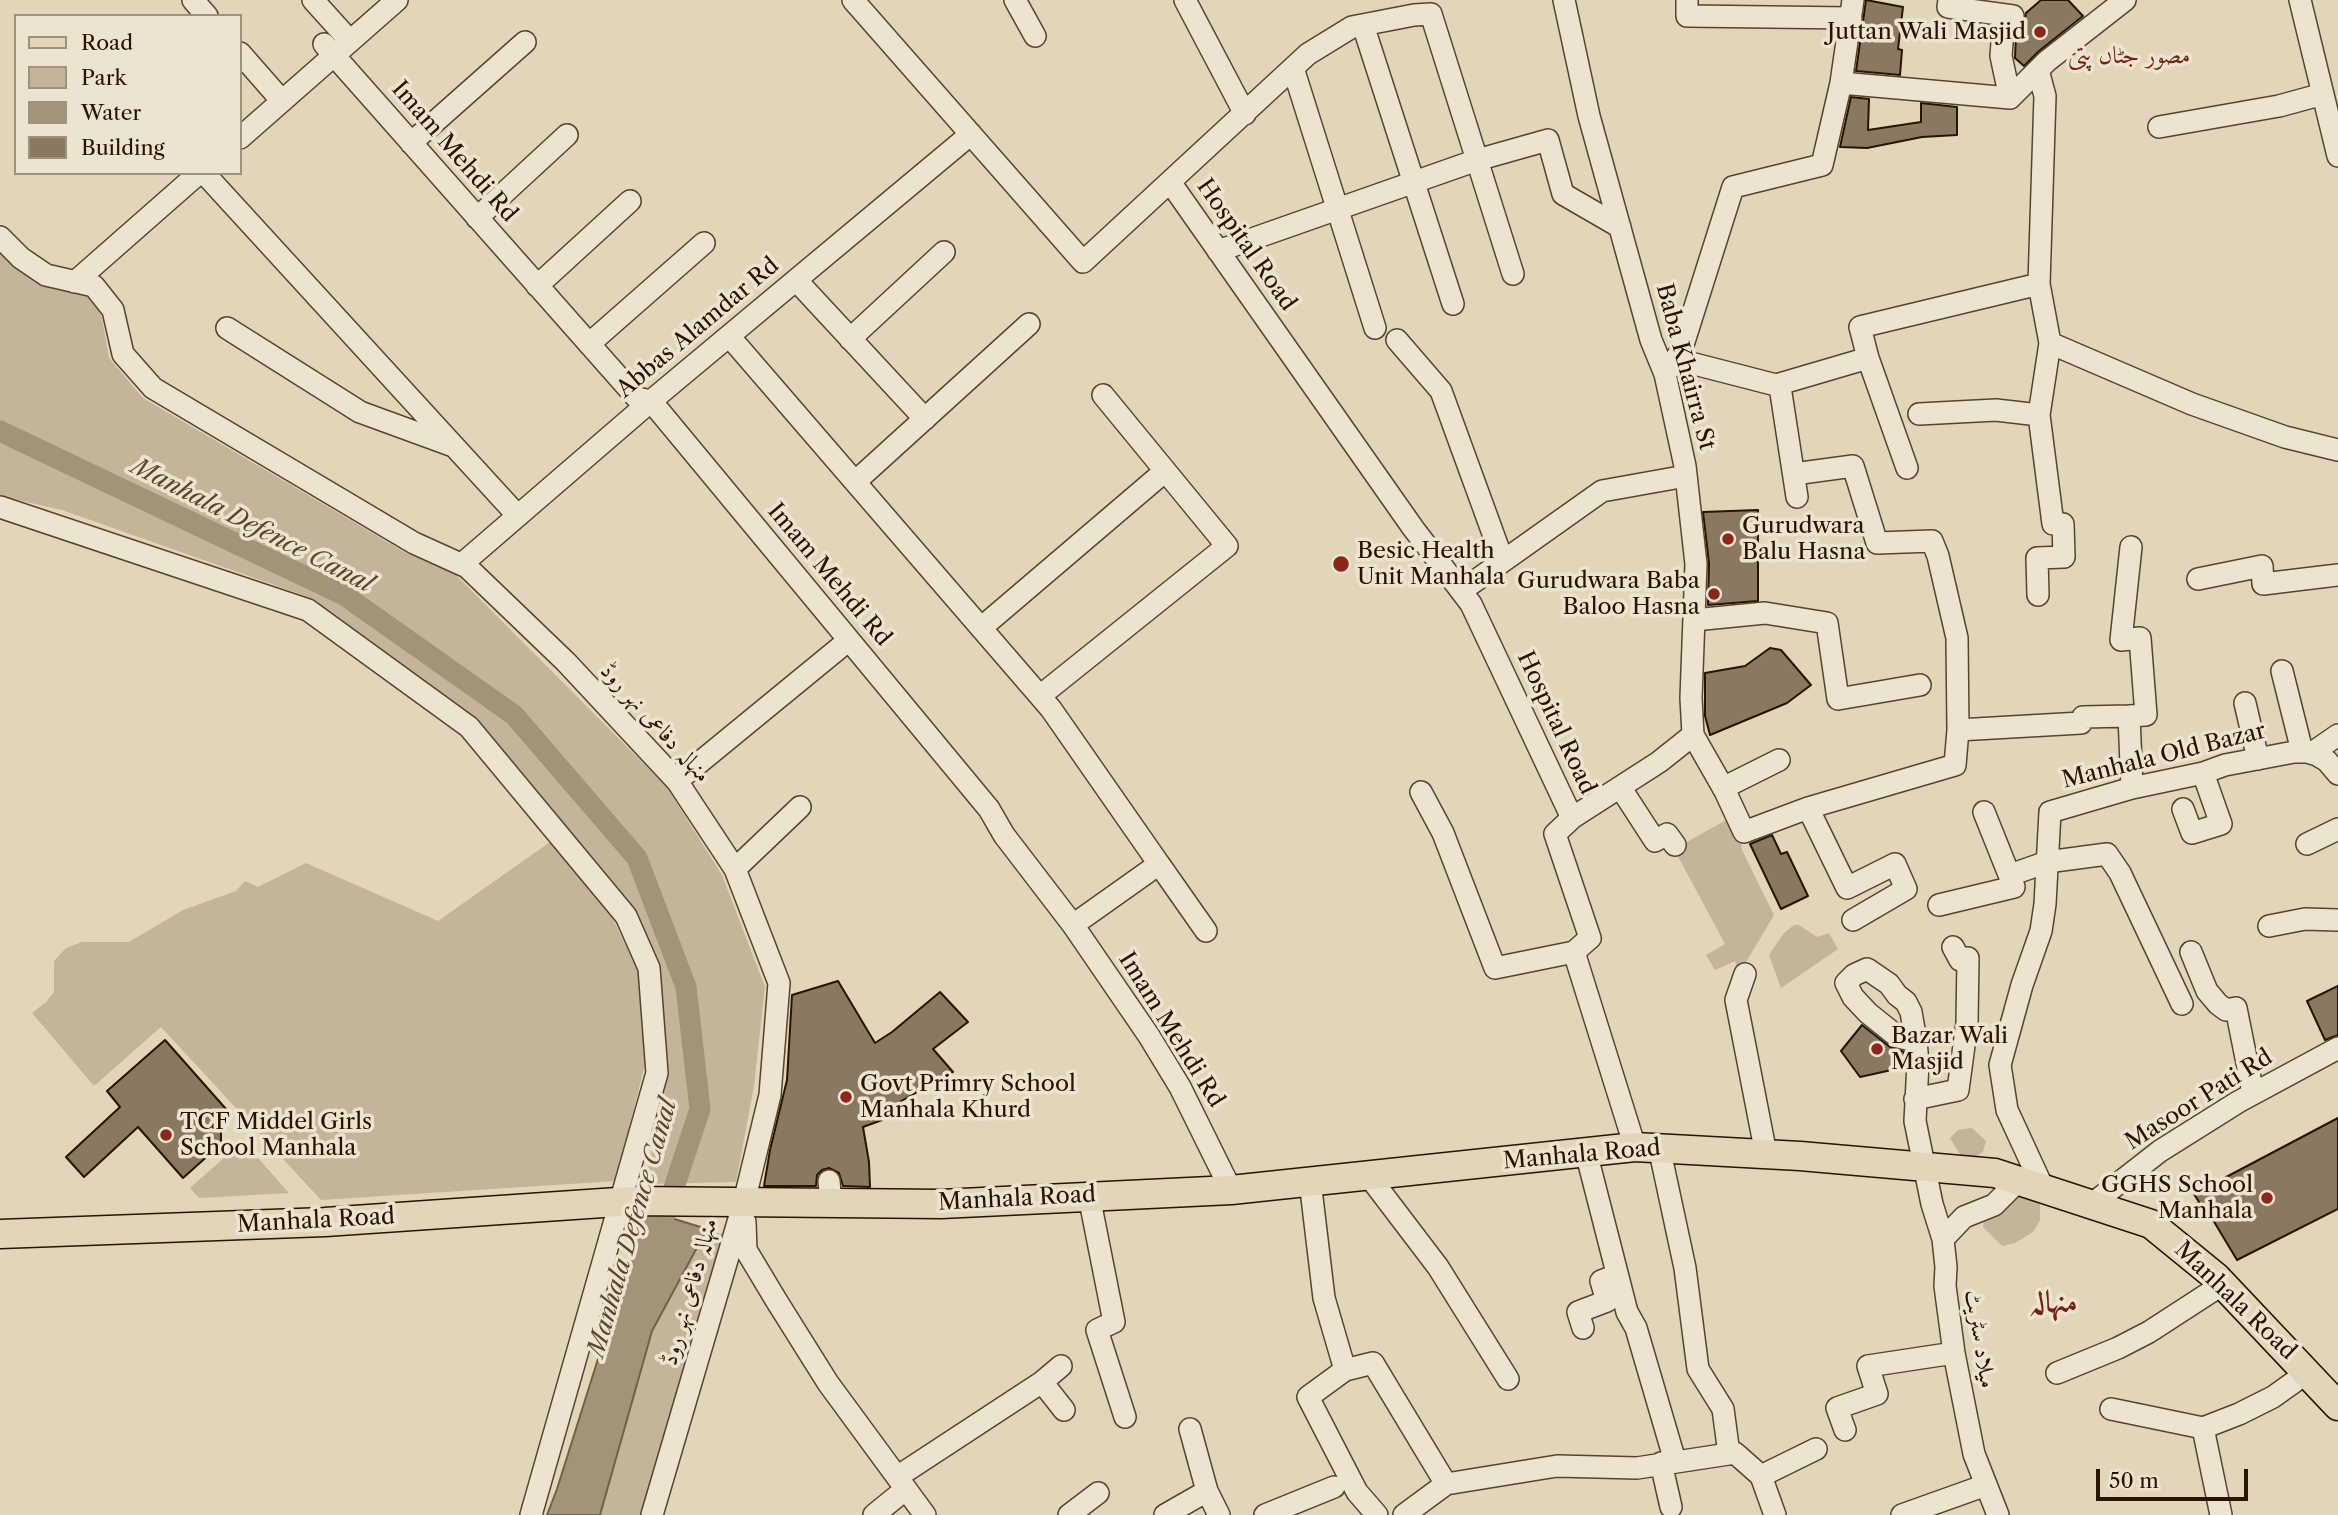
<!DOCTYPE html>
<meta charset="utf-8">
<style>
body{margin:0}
#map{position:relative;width:2338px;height:1515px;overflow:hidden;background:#e1d6b8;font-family:"Libre Caslon Text",serif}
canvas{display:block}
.legend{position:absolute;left:14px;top:14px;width:228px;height:161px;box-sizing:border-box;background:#ece4d1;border:2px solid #9e917d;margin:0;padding:9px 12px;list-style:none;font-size:21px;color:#281400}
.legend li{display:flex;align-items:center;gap:14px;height:35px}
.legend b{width:35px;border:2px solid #9e917d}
.scale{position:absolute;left:2096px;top:1469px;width:152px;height:32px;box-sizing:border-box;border:4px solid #281400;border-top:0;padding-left:9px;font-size:21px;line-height:24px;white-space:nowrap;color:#281400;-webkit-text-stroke:5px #ece4d1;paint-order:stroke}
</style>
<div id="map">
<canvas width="2338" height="1515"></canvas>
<ul class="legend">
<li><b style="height:9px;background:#e1d6b8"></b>Road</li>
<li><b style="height:19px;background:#c2b599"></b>Park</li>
<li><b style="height:19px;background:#a29479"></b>Water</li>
<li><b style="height:19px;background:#887960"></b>Building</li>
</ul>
<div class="scale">50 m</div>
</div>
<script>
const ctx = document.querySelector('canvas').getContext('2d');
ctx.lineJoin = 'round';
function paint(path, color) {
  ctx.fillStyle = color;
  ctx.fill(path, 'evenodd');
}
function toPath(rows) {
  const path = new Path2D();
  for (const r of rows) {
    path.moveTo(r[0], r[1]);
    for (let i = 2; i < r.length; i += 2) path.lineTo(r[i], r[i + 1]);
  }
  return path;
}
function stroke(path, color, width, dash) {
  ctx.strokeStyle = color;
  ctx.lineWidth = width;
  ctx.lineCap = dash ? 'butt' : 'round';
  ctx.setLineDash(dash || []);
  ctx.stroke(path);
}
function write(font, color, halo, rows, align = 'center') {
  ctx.font = font + ' "Libre Caslon Text",Amiri,serif';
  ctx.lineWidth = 7;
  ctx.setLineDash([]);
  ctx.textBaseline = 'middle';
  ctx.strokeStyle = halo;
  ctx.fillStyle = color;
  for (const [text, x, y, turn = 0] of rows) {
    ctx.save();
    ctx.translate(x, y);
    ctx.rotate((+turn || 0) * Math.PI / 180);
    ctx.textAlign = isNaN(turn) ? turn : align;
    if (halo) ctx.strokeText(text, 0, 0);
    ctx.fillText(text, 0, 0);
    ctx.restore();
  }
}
paint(toPath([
 [0,253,11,264,48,285,93,298,102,318,109,358,143,398,408,554,455,574,666,786,722,875,765,987,754,1086,736,1182,645,1184,666,1073,660,971,634,910,470,716,311,598,62,510,0,496],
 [1730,818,1740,839,1742,850,1774,915,1739,974,1735,961,1715,970,1706,955,1725,944,1674,849],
 [550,842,613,919,638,971,649,1048,616,1181,321,1200,161,1027,94,1086,32,1013,46,1002,54,992,54,961,66,948,82,942,129,942,183,910,236,891,245,881,258,887,306,863,438,921],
 [1794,925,1799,925,1817,937,1829,933,1838,949,1781,988,1769,955,1784,933],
 [1972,1128,1986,1141,1983,1152,1973,1158,1963,1159,1950,1138,1958,1130],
 [243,1141,289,1193,199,1198,190,1188],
 [1997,1186,2032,1193,2040,1204,2040,1220,2033,1232,2015,1243,2002,1246,1983,1227,1988,1196],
 [707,1229,727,1236,641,1515,600,1515,652,1331]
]), '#c2b599');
const water = toPath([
 [645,1210,707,1229,652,1331,600,1515,547,1515,557,1489,645,1210]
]);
paint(water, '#a29479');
stroke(water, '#716149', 2);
stroke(toPath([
 [0,431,344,595,514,715,637,858,686,987,700,1109,665,1215]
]), '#a29479', 21);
const building = toPath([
 [1866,0,1903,7,1898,49,1902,50,1900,75,1856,71,1866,0],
 [2041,0,2068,0,2083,16,2039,51,2024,66,2015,58,2016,35,2024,23,2026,13,2041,0],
 [1851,97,1869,99,1868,130,1921,122,1921,103,1957,107,1957,135,1922,137,1867,148,1840,147,1851,97],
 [1758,510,1758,601,1708,605,1709,563,1703,512,1758,510],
 [1770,648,1781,650,1811,685,1787,703,1710,735,1705,716,1705,673,1745,666,1770,648],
 [1772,835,1781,854,1787,852,1808,896,1781,909,1750,844,1772,835],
 [838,981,875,1043,892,1032,940,992,968,1022,933,1049,953,1072,880,1113,882,1120,863,1127,869,1162,870,1187,843,1186,839,1173,829,1168,822,1170,817,1175,816,1186,764,1186,770,1150,787,1080,792,995,838,981],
 [2338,986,2338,1035,2325,1040,2307,1001,2338,986],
 [1862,1025,1890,1047,1904,1052,1905,1067,1860,1077,1841,1051,1862,1025],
 [165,1040,226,1109,221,1114,221,1144,183,1178,138,1127,84,1177,66,1157,120,1107,107,1091,165,1040],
 [2338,1118,2338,1209,2237,1260,2210,1215,2206,1217,2195,1205,2199,1202,2194,1194,2338,1118]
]);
paint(building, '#887960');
stroke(building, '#281400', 2);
const minor = toPath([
 [193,0,207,16],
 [313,0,350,41],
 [853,0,1083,262,1308,54,1352,27,1414,15,1431,14,1513,274],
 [1015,0,1035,36],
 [1185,0,1245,114],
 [1564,0,1589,116,1651,340,1665,374,1685,466,1696,564,1691,698,1693,735,1659,762,1572,818],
 [1687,0,1687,16,1851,18],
 [1949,0,1948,7,2013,16,2003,30,2001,56,2010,98],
 [2300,0,2338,156],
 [1363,25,1453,304],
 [324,44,637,398,651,401,989,809,1004,835,1073,925,1149,1036,1180,1087,1231,1190],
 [240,53,282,101],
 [1293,68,1375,328],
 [1841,83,2010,98,2047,61,2125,0],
 [2159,127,2279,106,2323,94],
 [240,138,397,0],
 [411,143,525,42],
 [204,173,518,516],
 [1170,182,1413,528,1471,604,1572,818,1555,834,1590,938,1574,952,1635,1147],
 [477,218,567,135],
 [0,237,21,258,46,275,94,286,113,310,123,354,153,388,414,543,467,567,566,662,677,781,735,869,779,983,770,1095,744,1202,652,1515],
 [1218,251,1477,160,1548,140,1563,194,1620,227],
 [796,280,925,419],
 [75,282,199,173],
 [537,286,630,201],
 [227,328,360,412,453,446],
 [729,336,1051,709,1159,864],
 [850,339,944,252],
 [1397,340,1441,391,1503,561],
 [2050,343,2192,404,2285,437,2338,450],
 [589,344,704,243],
 [1868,358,1907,468],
 [1675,359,1776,385,1868,358,1860,327,2039,284],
 [1665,374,1681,351,1733,187,1822,165,1841,83,1853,0],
 [1781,393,1797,497],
 [1919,414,1996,410,2039,415],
 [855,482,1029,324],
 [0,507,308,610,469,727,626,916,649,968,657,1073,531,1515],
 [2131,547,2121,640,2140,638,2146,715,2129,716,2132,788],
 [462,564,651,401,971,134],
 [2198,579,2262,566,2263,584,2338,575],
 [1461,591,1602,491,1686,476],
 [2038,595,2037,558,2064,557,2063,524,2053,524,2039,415,2050,343,2039,284,2045,96,2038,70],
 [1694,620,1765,613,1827,623,1838,699,1920,685],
 [981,628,1164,472],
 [2282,671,2302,751],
 [1040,696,1227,546,1103,395],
 [2245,703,2258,759],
 [1958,730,2081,723,2083,717,2129,716],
 [1693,735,1725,791,1744,832,1808,808,1955,765,1958,730,1957,638,1938,556,1932,541,1877,543,1853,466,1794,474],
 [2312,753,2338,735],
 [677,781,849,640],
 [1620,787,1655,841,1667,834,1675,845],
 [1723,788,1779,760],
 [1421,792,1443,833,1495,968,1574,952],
 [1808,808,1847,888,1895,864,1906,889,1853,920],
 [2183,809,2192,833,2221,824,2203,773],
 [2307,844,2338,829],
 [735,869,800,807],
 [2010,875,2047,862,2107,854,2120,873,2182,1004],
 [1939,905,2014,887,1984,812],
 [1073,925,1159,864,1206,931],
 [2269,926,2305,919,2338,920],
 [2191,952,2207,991,2218,1004,2226,1010,2236,1008,2253,1093],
 [1745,974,1736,1000,1766,1154],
 [1916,1041,1911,1012,1906,1002,1897,995,1889,984,1867,969,1854,975,1846,983,1853,997,1868,1013,1898,1037,1916,1041,1918,1063,1915,1121,1932,1204,1943,1239,1946,1267,1945,1286,1954,1353,1974,1454,1998,1515],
 [1915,1099,1958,1090,1967,1023,1968,958,1960,960,1953,947],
 [1659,1147,1685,1268,1698,1369,1723,1409,1729,1454],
 [1586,1152,1627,1312,1636,1328,1675,1461],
 [1368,1175,1438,1267,1508,1379],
 [829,1181,831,1203],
 [1310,1181,1324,1298,1345,1370,1308,1397,1357,1492,1377,1515],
 [2043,1188,2007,1110,2000,1065,2022,985,2041,931,2045,904,2050,812,2132,788,2203,773,2225,765,2294,752,2307,752,2317,755,2327,761,2338,774],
 [1089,1196,1114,1322,1097,1330,1125,1417],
 [2092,1204,2160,1151,2238,1102,2338,1048],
 [745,1222,746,1250,776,1300,828,1383,925,1515],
 [1943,1239,1964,1217,1994,1205,2019,1180],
 [1583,1328,1578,1312,1607,1301,1601,1281,1617,1275],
 [1345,1370,1373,1363,1446,1484],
 [2057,1373,2118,1348,2149,1332,2223,1284],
 [1042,1382,1064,1410],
 [2111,1409,2203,1428],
 [1190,1429,1207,1491,1219,1515],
 [1845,1430,1837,1408,1877,1394,1868,1366,1954,1353],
 [1661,1463,1671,1507],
 [1761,1476,1816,1449],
 [897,1477,1042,1382,1061,1366],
 [874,1515,906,1489],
 [1069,1515,1098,1493],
 [1165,1515,1207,1491],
 [1265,1515,1334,1487],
 [1404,1515,1446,1484,1557,1466,1637,1468,1735,1453,1761,1476,1775,1515],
 [1902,1515,1986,1485],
 [2221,1515,2203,1428,2239,1414,2273,1397,2308,1372]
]);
const major = toPath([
 [0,1234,325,1222,632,1201,941,1204,1231,1190,1635,1147,1800,1156,1995,1173,2151,1224,2216,1277,2338,1406]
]);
stroke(minor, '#56442e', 24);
stroke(major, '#281400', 31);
stroke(minor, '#ece4d1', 21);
stroke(major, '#e1d6b8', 28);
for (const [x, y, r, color] of [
 [2040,32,7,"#8f2418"],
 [1728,539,7,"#8f2418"],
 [1341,564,9,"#8f2418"],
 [1714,594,7,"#8f2418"],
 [1877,1049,7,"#8f2418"],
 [846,1097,7,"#8f2418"],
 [166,1135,7,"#8f2418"],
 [2267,1198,7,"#8f2418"]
]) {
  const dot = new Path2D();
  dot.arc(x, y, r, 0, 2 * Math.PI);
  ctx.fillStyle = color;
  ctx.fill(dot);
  stroke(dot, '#ece4d1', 2.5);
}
write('23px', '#281400', '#ece4d1', [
 ["Juttan Wali Masjid",2026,32,"right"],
 ["Gurudwara",1742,526],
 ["Balu Hasna",1742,552],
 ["Besic Health",1357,551],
 ["Unit Manhala",1357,577],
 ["Gurudwara Baba",1700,581,"right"],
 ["Baloo Hasna",1700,607,"right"],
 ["Bazar Wali",1891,1036],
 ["Masjid",1891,1062],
 ["Govt Primry School",860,1084],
 ["Manhala Khurd",860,1110],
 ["TCF Middel Girls",180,1122],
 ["School Manhala",180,1148],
 ["GGHS School",2253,1185,"right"],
 ["Manhala",2253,1211,"right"]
], 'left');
write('23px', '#281400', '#ece4d1', [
 ["Imam Mehdi Rd",454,152,49],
 ["Hospital Road",1246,245,55],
 ["Abbas Alamdar Rd",698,328,-40],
 ["Baba Khairra St",1685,367,75],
 ["Imam Mehdi Rd",829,575,50],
 ["منہالہ دفاعی نہر روڈ",655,723,48],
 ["Hospital Road",1556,723,65],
 ["Manhala Old Bazar",2164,756,-14],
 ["Imam Mehdi Rd",1171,1030,58],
 ["Masoor Pati Rd",2199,1100,-32],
 ["Manhala Road",1582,1155,-5],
 ["Manhala Road",1017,1199,-3],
 ["Manhala Road",316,1221,-3],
 ["منہالہ دفاعی نہر روڈ",690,1292,-74],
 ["Manhala Road",2235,1301,44],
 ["میلاد سٹریٹ",1980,1339,81]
]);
write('24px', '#7a1f14', '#ece4d1', [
 ["مصور جٹاں پتی",2129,56]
]);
write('italic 24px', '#594730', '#ece4d1', [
 ["Manhala Defence Canal",252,526,27],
 ["Manhala Defence Canal",633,1228,-74]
]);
write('bold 30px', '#7a1f14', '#ece4d1', [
 ["منہالہ",2053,1303]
]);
</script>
